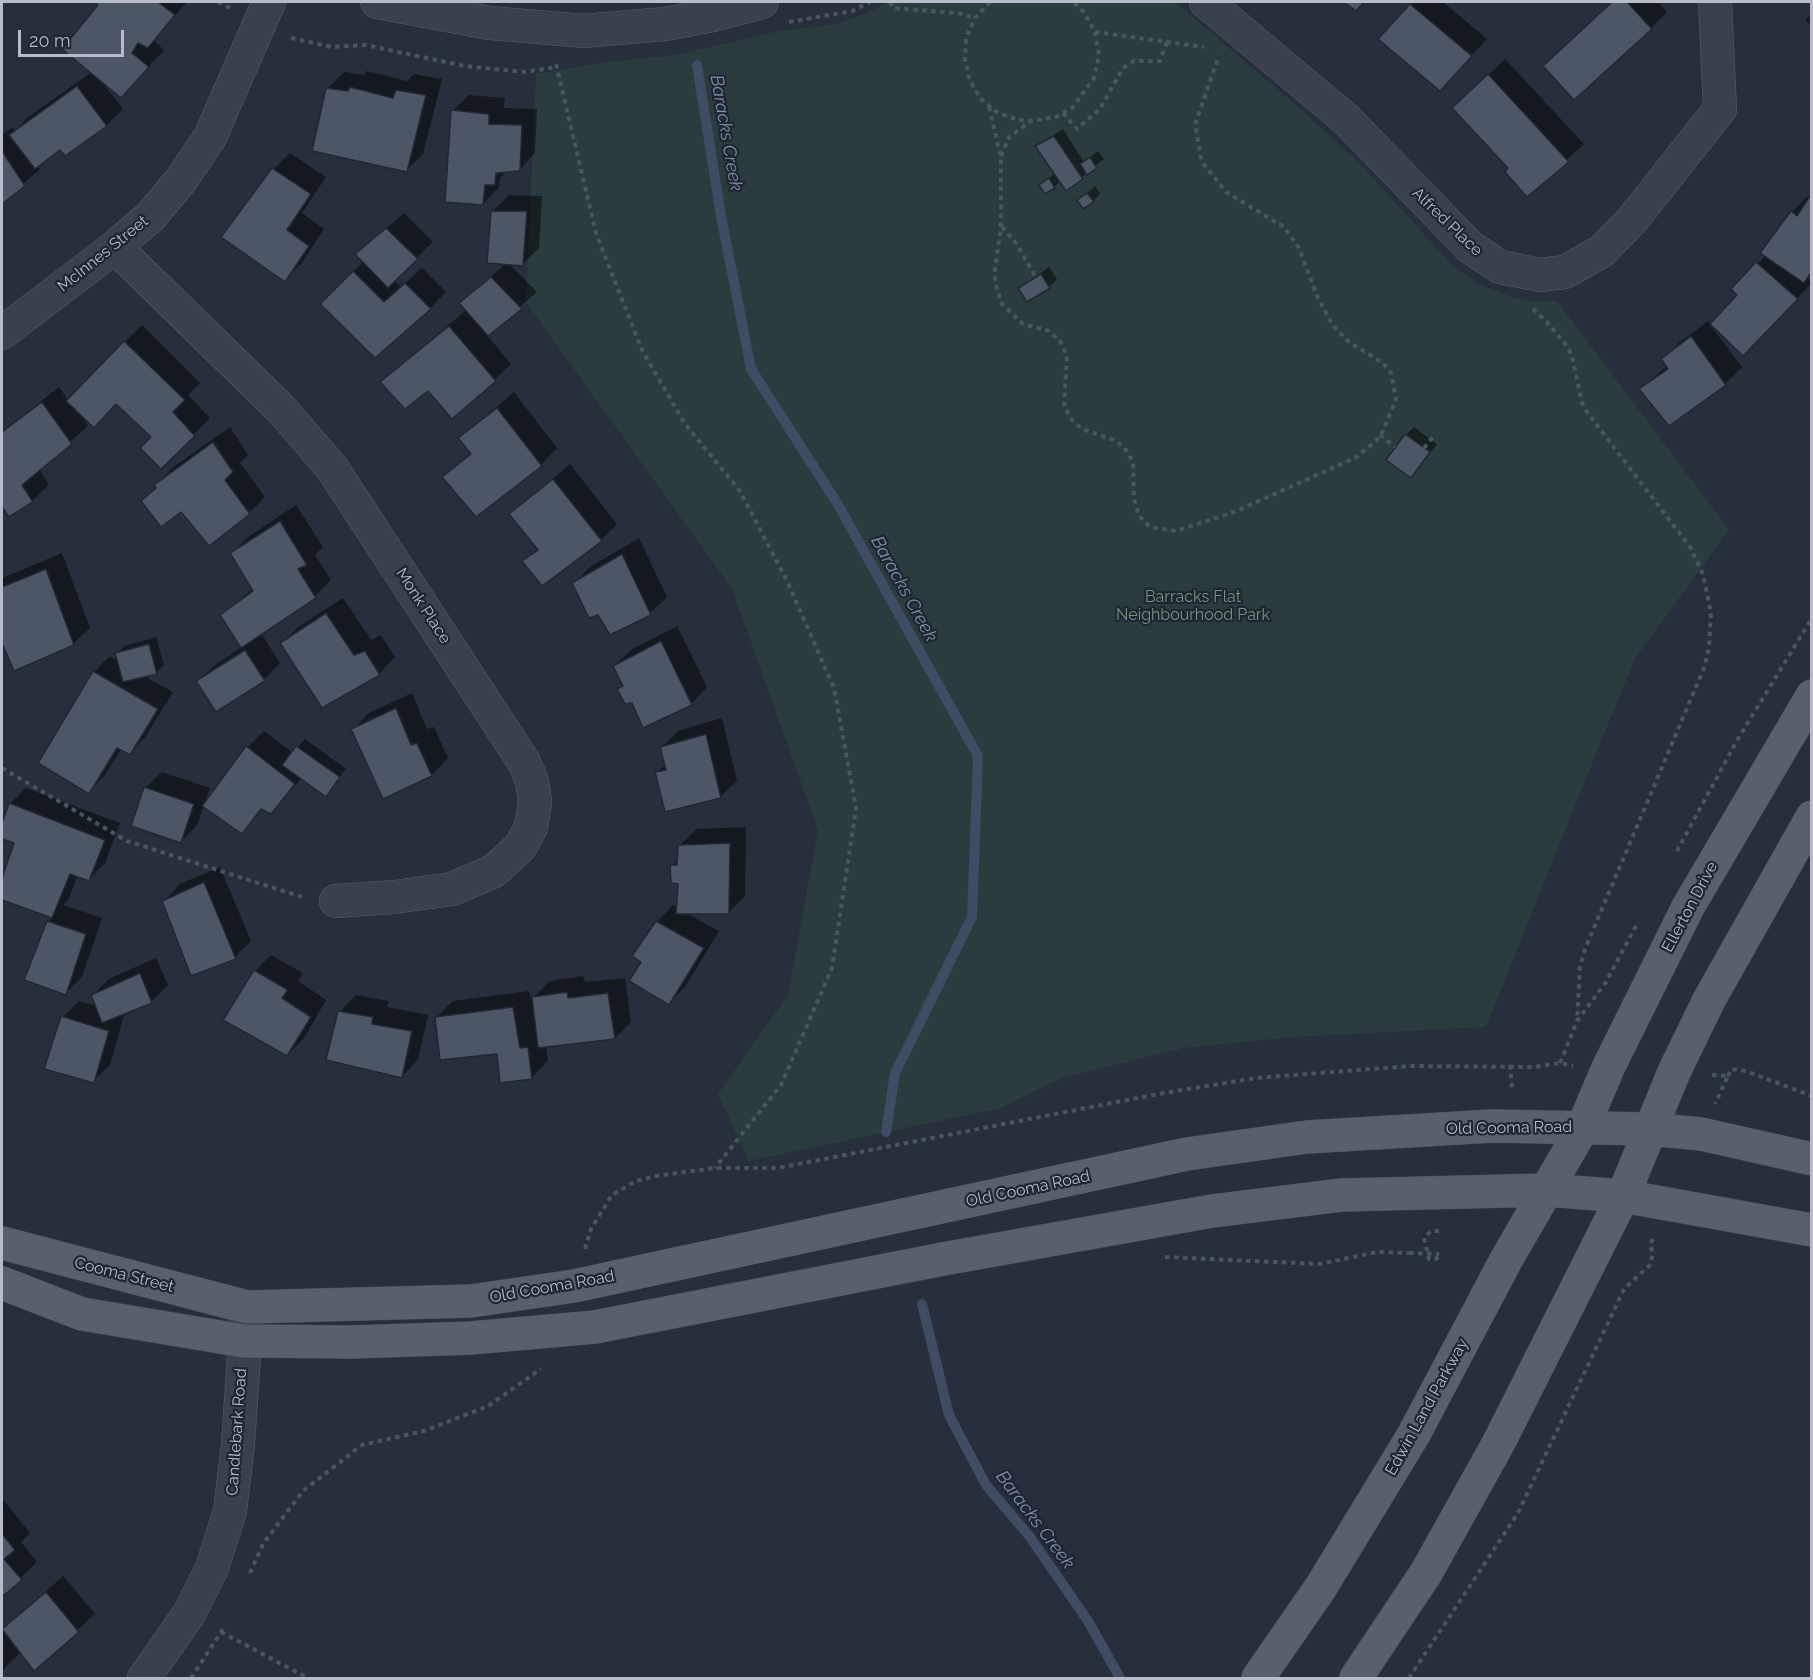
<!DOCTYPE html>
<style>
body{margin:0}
#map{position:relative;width:1813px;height:1680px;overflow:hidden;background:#272f3c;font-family:Raleway,sans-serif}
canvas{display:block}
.frame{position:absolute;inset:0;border:3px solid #b7bcc8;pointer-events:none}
.scale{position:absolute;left:18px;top:30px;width:106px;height:27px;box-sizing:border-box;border:3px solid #b7bcc8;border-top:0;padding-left:8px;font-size:18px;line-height:21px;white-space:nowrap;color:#b7bcc8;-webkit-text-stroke:4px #1f2632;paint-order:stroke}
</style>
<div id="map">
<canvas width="1813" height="1680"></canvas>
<div class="frame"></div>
<div class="scale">20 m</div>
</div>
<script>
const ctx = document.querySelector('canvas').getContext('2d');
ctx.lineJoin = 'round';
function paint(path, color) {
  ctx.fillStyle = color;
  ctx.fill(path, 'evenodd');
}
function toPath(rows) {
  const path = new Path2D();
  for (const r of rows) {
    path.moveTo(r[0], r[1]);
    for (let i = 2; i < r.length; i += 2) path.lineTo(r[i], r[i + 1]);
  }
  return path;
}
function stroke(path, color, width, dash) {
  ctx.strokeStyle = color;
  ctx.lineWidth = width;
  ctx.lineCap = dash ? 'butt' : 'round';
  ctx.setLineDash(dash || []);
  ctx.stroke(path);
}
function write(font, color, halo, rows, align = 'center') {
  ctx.font = font + ' Raleway,sans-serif';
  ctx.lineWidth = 4.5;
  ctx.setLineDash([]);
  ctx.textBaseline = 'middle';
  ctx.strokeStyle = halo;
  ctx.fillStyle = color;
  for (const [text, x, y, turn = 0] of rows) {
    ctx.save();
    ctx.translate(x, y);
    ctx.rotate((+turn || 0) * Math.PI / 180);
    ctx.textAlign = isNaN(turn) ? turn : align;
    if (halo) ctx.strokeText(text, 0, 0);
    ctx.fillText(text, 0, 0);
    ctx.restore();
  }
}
paint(toPath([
 [888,2,1175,2,1302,110,1364,168,1453,266,1479,284,1509,296,1530,301,1557,301,1729,530,1634,660,1486,1027,1294,1037,1183,1048,1062,1078,1001,1108,749,1161,718,1094,788,995,818,830,732,589,526,302,536,74,600,63,676,55,779,31,833,25,868,13]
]), '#2a3c3e');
paint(toPath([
 [96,2,187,2,153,40,164,50,137,79,102,82,123,109,107,125,65,154,60,148,37,165,40,169,2,202,2,135,13,127,15,131,27,118,92,72,100,5],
 [1414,2,1443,2,1487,39,1456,72,1381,38],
 [1613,2,1658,2,1667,12,1651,28,1561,49],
 [1812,14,1812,27,1805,20],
 [1505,59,1584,144,1527,195,1470,92],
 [367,71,407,81,414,74,442,79,423,154,407,170,327,89,344,72,363,75],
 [469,95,505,98,504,108,537,109,535,153,519,170,507,171,500,178,499,187,483,204,452,111],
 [1063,129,1084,162,1098,151,1104,159,1082,177,1060,181,1054,187,1041,185,1055,173,1037,146],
 [290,153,326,177,302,213,324,229,301,264,284,280,224,237,274,169],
 [1095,186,1100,194,1093,201,1079,200],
 [509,195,542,196,539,248,522,265,509,264,537,292,487,335,511,364,495,380,428,389,382,382,466,310,461,304,506,263,493,211],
 [1808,196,1812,196,1812,273,1807,277,1812,283,1760,338,1711,326,1742,367,1725,384,1669,424,1641,389,1667,366,1663,360,1679,343,1708,321,1711,325,1739,295,1733,289,1766,255,1792,212],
 [404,213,433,242,394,280,401,287,422,268,446,292,430,308,322,304,364,261,357,254],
 [1049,267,1057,279,1049,287,1020,288],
 [142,325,200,383,188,395,210,418,161,467,153,437,116,403,79,411,88,426,39,469,49,485,32,501,9,515,2,504,2,432,59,387,68,400],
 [514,392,557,448,541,465,476,515,444,477,472,452,460,438],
 [230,427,248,455,240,463,265,497,249,513,181,510,143,501,172,468],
 [1414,427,1437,444,1411,476,1406,435],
 [570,464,617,524,601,540,524,561,538,548,511,514],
 [296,505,323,547,315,555,331,580,315,596,261,633,280,663,264,680,198,681,215,665,242,647,222,615,253,588,232,553,248,537],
 [639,538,667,597,650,613,599,614,574,583,590,567],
 [62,553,90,628,73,644,15,669,2,639,2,578],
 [343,598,371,640,381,635,395,657,379,674,323,706,282,643,298,627],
 [677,626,707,687,691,704,633,701,619,689,624,684,614,666,631,650],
 [156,637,164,665,156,673,144,676,173,692,146,736,130,753,122,748,105,775,89,792,94,672,110,656,119,661,117,653,125,646],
 [412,693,427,729,434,727,448,758,432,775,384,797,353,729,369,713],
 [722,718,737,781,720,797,657,773,666,764,661,748,678,731],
 [264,731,293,753,305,739,346,769,325,795,302,778,271,812,263,808,241,832,204,805,197,825,181,842,145,788,162,772,210,788,204,804,248,747],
 [26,788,120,823,105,863,89,879,78,875,68,900,63,905,102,918,82,977,66,993,48,922,53,917,2,898,2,883,16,842,2,837,2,827,10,804],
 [746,827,745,896,728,913,686,913,719,931,685,987,668,1004,643,962,657,922,673,905,678,908,680,883,672,866,679,859,680,845,696,829],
 [220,867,251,941,235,957,164,901,180,884],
 [271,955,303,973,298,981,326,1000,304,1038,287,1055,255,971],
 [156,958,168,985,151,1002,121,1014,124,1015,110,1065,93,1081,63,1017,79,1001,97,1006,93,995,109,979],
 [583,976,585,982,625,978,631,1022,615,1038,546,1046,548,1061,532,1077,498,1052,436,1018,453,1001,529,991,531,1000,550,981],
 [356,995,389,1001,387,1007,428,1015,418,1060,401,1077,340,1012],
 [2,1498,30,1533,21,1542,37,1562,2,1595],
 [63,1576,95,1614,34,1669,20,1652,2,1671,2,1626,4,1629]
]), '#0007');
stroke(toPath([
 [697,65,721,216,751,369,837,503,978,756,972,917,895,1073,886,1132],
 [922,1304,949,1415,986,1485,1030,1537,1088,1621,1120,1678]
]), '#3e4c64', 10);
const building = toPath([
 [94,2,158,2,175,15,148,48,138,43,132,53,149,67,121,98,62,49,98,5,94,2],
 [1344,2,1364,2,1356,11,1344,2],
 [1612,2,1627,2,1652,29,1574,100,1543,66,1612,2],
 [1410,4,1472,56,1440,91,1378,39,1410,4],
 [1488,74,1569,162,1527,197,1505,172,1508,168,1452,108,1488,74],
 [77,86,107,126,65,156,60,150,35,169,9,135,77,86],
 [350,87,393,98,396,90,426,95,407,172,312,151,326,88,348,91,350,87],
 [451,110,489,114,489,124,522,125,520,171,496,173,495,185,485,185,483,205,445,202,451,110],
 [1054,136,1083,179,1066,191,1035,146,1054,136],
 [2,151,25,186,2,204,2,151],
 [1090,157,1097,168,1087,175,1080,164,1090,157],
 [272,168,311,194,287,230,309,246,285,282,221,237,272,168],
 [1049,178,1055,188,1045,194,1039,185,1049,178],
 [1087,193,1094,202,1083,209,1077,200,1087,193],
 [1812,193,1812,271,1804,283,1760,253,1791,211,1797,216,1812,193],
 [491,211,527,211,523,266,487,263,491,211],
 [386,228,418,259,388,288,355,254,386,228],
 [1756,262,1798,299,1743,356,1710,324,1737,295,1731,289,1756,262],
 [353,271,384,302,405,283,431,309,375,358,320,304,353,271],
 [1041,274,1050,288,1027,302,1018,288,1041,274],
 [491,277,522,309,488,336,459,303,491,277],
 [449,326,496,381,452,419,428,391,405,409,380,382,449,326],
 [1691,336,1726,385,1669,426,1639,389,1668,369,1661,359,1691,336],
 [124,341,185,400,173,412,195,436,161,469,140,448,151,437,116,404,94,428,66,401,124,341],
 [42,402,72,444,22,485,33,502,9,517,2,507,2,432,42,402],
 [497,408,542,466,476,517,442,477,471,454,458,438,497,408],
 [1405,434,1430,452,1411,478,1386,460,1405,434],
 [213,442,233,472,225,480,250,514,209,546,181,512,161,527,141,501,156,488,154,485,213,442],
 [553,479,602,541,542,586,522,561,538,550,509,514,553,479],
 [280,521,307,565,298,569,316,598,241,648,220,615,253,591,230,553,280,521],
 [622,554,651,615,610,635,598,615,589,618,572,583,622,554],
 [46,569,74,645,14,671,2,643,2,587,46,569],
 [326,613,354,655,365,651,380,675,322,708,280,643,326,613],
 [661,641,692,705,643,728,632,703,625,704,617,689,623,686,613,666,661,641],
 [149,644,157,674,123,682,115,653,149,644],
 [245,650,265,681,216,712,196,681,245,650],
 [93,671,158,709,130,755,117,748,89,794,38,763,93,671],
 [396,708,411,745,417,743,432,776,383,799,351,729,396,708],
 [706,734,721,798,665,812,655,772,666,770,660,747,706,734],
 [246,746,295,784,271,814,261,809,242,834,202,806,246,746],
 [296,746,340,777,326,797,282,765,296,746],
 [144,787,194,804,181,843,131,826,144,787],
 [9,803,105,840,89,881,70,874,52,918,2,900,2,878,14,843,2,839,2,823,9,803],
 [730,843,729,914,676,914,678,884,671,883,670,865,677,865,678,845,730,843],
 [204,882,236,959,191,976,162,901,204,882],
 [47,921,86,934,66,995,24,980,47,921],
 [656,921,704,948,669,1005,629,981,641,962,632,956,656,921],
 [254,970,288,990,282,998,311,1017,287,1056,223,1020,254,970],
 [140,973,152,1003,102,1023,91,995,140,973],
 [567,992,568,998,608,993,615,1039,538,1048,532,997,567,992],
 [513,1007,520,1048,528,1047,532,1079,500,1083,497,1054,440,1060,435,1017,513,1007],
 [338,1011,373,1017,372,1024,412,1031,402,1078,326,1060,338,1011],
 [61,1016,109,1031,94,1083,44,1069,61,1016],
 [2,1534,15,1550,4,1559,22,1580,2,1597,2,1534],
 [46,1592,79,1632,34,1671,2,1629,46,1592]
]);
paint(building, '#4d5665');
stroke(building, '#212834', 1.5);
const minor = toPath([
 [377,2,490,23,584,31,665,24,713,15,762,2],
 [1206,2,1346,119,1470,247,1500,267,1540,275,1565,272,1602,251,1633,219,1720,109,1715,2],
 [115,247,281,409,332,468,524,762,532,781,535,802,531,827,521,846,494,871,452,889,394,897,336,901],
 [2,333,115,247,151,216,181,180,210,137,269,2],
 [144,1678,189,1614,212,1568,230,1511,238,1444,247,1311]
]);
const major = toPath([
 [2,1243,247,1307,471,1301,574,1286,1187,1154,1307,1137,1493,1126,1649,1129,1701,1134,1812,1159],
 [2,1283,82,1314,244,1341,352,1342,471,1338,595,1327,943,1259,1212,1211,1342,1195,1547,1190,1623,1196,1812,1230],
 [1258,1678,1321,1587,1414,1434,1506,1260,1583,1127,1608,1068,1688,907,1812,696],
 [1356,1678,1426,1573,1498,1444,1623,1196,1674,1072,1709,1000,1812,817]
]);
stroke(minor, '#585f6b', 34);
stroke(major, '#444a56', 34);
stroke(toPath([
 [218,2,230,8],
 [890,2,893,8,958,13,975,18],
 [990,2,975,18,966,38,965,60,970,81,981,99,998,113,1019,120,1030,121,1056,117,1073,107,1094,78,1099,55,1095,32,1084,12,1073,2],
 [789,22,852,11,870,2],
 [1095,32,1204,47],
 [291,38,332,47,365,45,465,66,524,72,558,67],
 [556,64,596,233,642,350,685,424,740,491,787,581,834,688,856,808,832,968,781,1085,715,1168],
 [989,107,1001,158,1001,227,995,269,995,282,1002,304,1023,324,1049,331,1060,341,1067,356,1064,403,1070,418,1082,429,1114,440,1124,447,1133,462,1134,499,1139,516,1150,527,1176,531,1234,512,1355,458,1376,441,1383,431,1396,399,1391,373,1383,363,1349,342,1333,326,1317,296,1299,248,1284,227,1226,192,1202,162,1195,124,1219,56],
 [1063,113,1077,129,1100,109,1123,68,1134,61,1160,61,1167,42],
 [1001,156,1009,137,1030,122],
 [1002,227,1016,243,1035,276],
 [1533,309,1547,322,1567,346,1572,356,1582,403,1587,412,1690,547,1703,574,1711,613,1709,647,1704,668,1585,949,1580,967,1577,1021],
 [1380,435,1395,447],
 [1424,448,1433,437],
 [2,768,127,841,302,897],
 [1677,851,1735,744,1812,618],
 [1560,1063,1577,1021,1606,982,1636,926],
 [1510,1065,1512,1088],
 [1712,1075,1728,1076,1715,1104],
 [1728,1076,1731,1069,1746,1071,1812,1096],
 [1439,1231,1431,1231,1424,1238,1429,1259,1435,1259,1442,1255],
 [585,1249,591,1229,612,1195,636,1181,656,1176,714,1168,778,1168,1158,1094,1256,1078,1410,1066,1533,1067,1560,1063,1573,1066],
 [1165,1257,1319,1264,1377,1252,1409,1253],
 [250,1573,263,1544,303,1491,362,1445,424,1431,488,1406,541,1369],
 [221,1632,308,1678],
 [191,1678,225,1626],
 [1409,1678,1518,1513,1624,1289,1650,1265,1653,1253,1650,1245,1654,1236]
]), '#47575b', 4, [4.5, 4.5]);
stroke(minor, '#3a414d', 33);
stroke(major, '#59606d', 33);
stroke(toPath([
 [1409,1253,1439,1254]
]), '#47575b', 4, [4.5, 4.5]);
write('16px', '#b7bcc8', '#1f2632', [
 ["Alfred Place",1447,222,44],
 ["McInnes Street",103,254,-39],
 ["Monk Place",423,606,57],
 ["Ellerton Drive",1690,907,-62],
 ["Old Cooma Road",1509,1128,-1],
 ["Old Cooma Road",1028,1189,-12],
 ["Cooma Street",124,1275,14],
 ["Old Cooma Road",552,1287,-10],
 ["Edwin Land Parkway",1427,1407,-61],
 ["Candlebark Road",237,1432,-86]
]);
write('16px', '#70967b', '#1f2632', [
 ["Barracks Flat",1193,597],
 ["Neighbourhood Park",1193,615]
]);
write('italic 18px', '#8191ac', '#1f2632', [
 ["Baracks Creek",726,133,80],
 ["Baracks Creek",904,589,61],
 ["Baracks Creek",1035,1520,53]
]);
</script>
